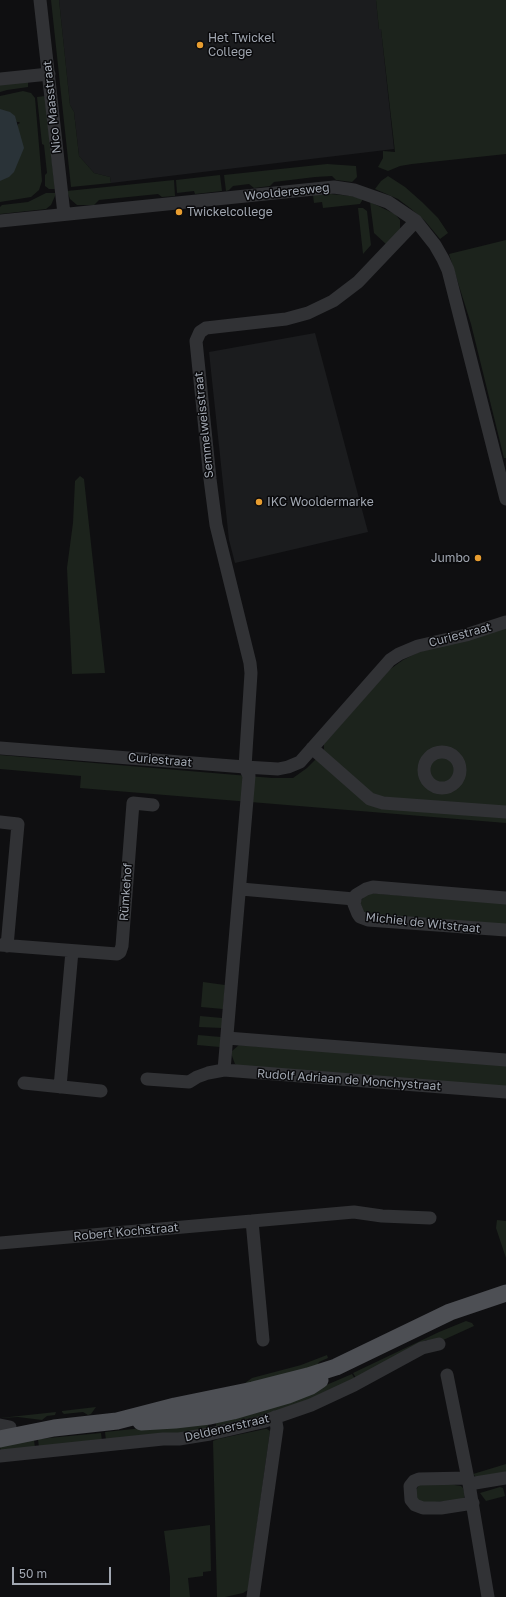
<!DOCTYPE html>
<meta charset="utf-8">
<style>
body{margin:0}
#map{position:relative;width:506px;height:1597px;overflow:hidden;background:#0f0f11;font-family:"Golos Text",sans-serif}
canvas{display:block}
.scale{position:absolute;left:12px;top:1567px;width:99px;height:18px;box-sizing:border-box;border:2px solid #a1a7b1;border-top:0;padding-left:5px;font-size:12px;line-height:14px;white-space:nowrap;color:#a1a7b1;-webkit-text-stroke:3px #0a0a0c;paint-order:stroke}
</style>
<div id="map">
<canvas width="506" height="1597"></canvas>
<div class="scale">50 m</div>
</div>
<script>
const ctx = document.querySelector('canvas').getContext('2d');
ctx.lineJoin = 'round';
function paint(path, color) {
  ctx.fillStyle = color;
  ctx.fill(path, 'evenodd');
}
function toPath(rows) {
  const path = new Path2D();
  for (const r of rows) {
    if (r.length === 3) {
      path.moveTo(r[0] + r[2], r[1]);
      path.arc(r[0], r[1], r[2], 0, 2 * Math.PI);
      continue;
    }
    path.moveTo(r[0], r[1]);
    for (let i = 2; i < r.length; i += 2) path.lineTo(r[i], r[i + 1]);
  }
  return path;
}
function stroke(path, color, width, dash) {
  ctx.strokeStyle = color;
  ctx.lineWidth = width;
  ctx.lineCap = dash ? 'butt' : 'round';
  ctx.setLineDash(dash || []);
  ctx.stroke(path);
}
function write(font, color, halo, rows, align = 'center') {
  ctx.font = font + ' "Golos Text",sans-serif';
  ctx.lineWidth = 3;
  ctx.setLineDash([]);
  ctx.textBaseline = 'middle';
  ctx.strokeStyle = halo;
  ctx.fillStyle = color;
  for (const [text, x, y, turn = 0] of rows) {
    ctx.save();
    ctx.translate(x, y);
    ctx.rotate((+turn || 0) * Math.PI / 180);
    ctx.textAlign = isNaN(turn) ? turn : align;
    if (halo) ctx.strokeText(text, 0, 0);
    ctx.fillText(text, 0, 0);
    ctx.restore();
  }
}
paint(toPath([
 [59,0,376,0,379,29,381,29,394,149,111,183,110,177,94,173,79,156,74,112,70,105],
 [315,333,368,532,235,563,229,540,209,352]
]), '#1b1c1e');
paint(toPath([
 [51,0,59,0,70,105,74,112,79,156,94,173,110,177,111,183,71,187],
 [376,0,506,0,506,154,412,164,400,166,388,171,378,167,383,158,383,151,395,152,381,29,379,29],
 [28,81,28,87,7,90,0,92,0,84],
 [23,91,31,93,35,98,42,181,39,190,31,197,0,202,0,179,18,124,20,123,19,122,17,122,0,111,0,96],
 [45,96,55,189,49,189,45,186,45,175,47,173,44,145,42,144,37,97],
 [327,164,356,166,357,177,352,182,336,180,332,176,315,177,274,182,270,186,254,188,249,184,233,186,229,190,226,191,224,175],
 [220,175,222,191,195,194,194,191,177,193,176,180],
 [388,176,405,187,422,202,438,218,448,233,440,239,425,221,410,208,398,199,375,189,381,181],
 [174,180,175,196,162,197,158,194,99,200,94,205,77,205,70,199,67,191],
 [46,193,55,193,55,196,51,205,46,209,0,214,0,207,2,205,28,202],
 [330,194,352,196,363,199,360,204,323,208,322,202,314,203,313,195],
 [370,202,395,214,400,220,400,230,387,245,374,233],
 [358,208,363,208,367,211,371,245,363,254],
 [506,240,506,458,504,458,471,324,449,254],
 [80,476,84,479,105,673,72,674,67,568,73,523,75,481],
 [506,628,506,823,80,788,81,776,0,769,0,755,272,778,293,778,307,768,324,751,324,744,389,670,403,660,419,652],
 [367,893,506,903,506,926,366,913,363,911,360,902],
 [203,982,225,985,223,1009,201,1007],
 [200,1016,222,1018,222,1028,199,1027],
 [198,1035,221,1037,220,1047,197,1045],
 [239,1045,506,1064,506,1089,239,1067,235,1064,232,1056,232,1051],
 [497,1220,506,1221,506,1258,496,1228],
 [466,1321,472,1323,474,1326,441,1341,426,1340,356,1378,353,1373,439,1332],
 [327,1355,328,1358,319,1362,316,1368,241,1386,252,1378,301,1365],
 [352,1374,355,1379,325,1393,277,1412,216,1426,216,1419,317,1389],
 [96,1407,91,1414,88,1415,83,1412,64,1414,62,1412,62,1411],
 [56,1412,55,1415,47,1416,42,1420,18,1417,0,1418],
 [208,1421,208,1429,197,1432,106,1441,105,1432],
 [265,1429,267,1429,270,1431,248,1590,243,1593,225,1597,217,1597,213,1441,218,1439],
 [101,1433,102,1441,39,1448,38,1439],
 [34,1440,35,1448,1,1452,0,1446],
 [506,1464,506,1473,476,1477,473,1474],
 [442,1483,461,1486,463,1488,465,1496,462,1500,422,1503,416,1499,416,1490,419,1485],
 [500,1487,503,1488,505,1496,486,1501,480,1493],
 [210,1525,211,1571,203,1572,203,1576,188,1578,190,1597,170,1597,170,1577,164,1531]
]), '#1c231c');
paint(toPath([
 [0,109,10,112,15,116,24,148,14,172,9,177,0,181]
]), '#2a3338');
stroke(toPath([
 [40,0,64,214],
 [0,79,49,74],
 [0,221,334,187,354,190,388,202,416,221,435,245,443,259,448,270,506,499],
 [0,748,245,767,278,769,288,767,300,762,390,660,399,654,418,646,466,635,506,622],
 [312,748,370,799,383,803,506,812],
 [442,770,18],
 [0,822,18,824,7,946],
 [241,889,354,899],
 [506,898,373,887,366,889,356,895,354,904,358,914,360,917,368,920,506,930],
 [0,945,117,954,120,952,122,946,133,803,153,805],
 [227,1038,506,1060],
 [224,1070,249,776,245,767,251,673,250,663,216,525,210,479,196,341,200,332,206,328,286,319,308,313,333,301,358,282,416,221],
 [147,1079,189,1082,197,1077,208,1073,224,1070,506,1092],
 [24,1083,101,1091],
 [60,1087,72,951],
 [0,1243,252,1221],
 [263,1340,252,1221,354,1212,382,1216,430,1218],
 [447,1375,469,1484,488,1597],
 [0,1425,10,1427],
 [0,1456,163,1439,179,1439,210,1434,262,1422,311,1405,354,1385,422,1348,439,1344],
 [468,1478,419,1479,414,1481,410,1486,411,1500,415,1505,423,1508,441,1508,473,1503],
 [469,1484,506,1478],
 [253,1597,277,1428,275,1417]
]), '#313235', 13);
stroke(toPath([
 [141,1422,175,1420,210,1416,233,1411,288,1395,311,1386,320,1380],
 [0,1439,54,1428,117,1421,175,1406,253,1390,308,1376,336,1367,450,1312,506,1293]
]), '#4d4f54', 17);
for (const [x, y, r, color] of [
 [200,45,4,"#e89d30"],
 [179,212,4,"#e89d30"],
 [259,502,4,"#e89d30"],
 [478,558,4,"#e89d30"]
]) {
  const dot = new Path2D();
  dot.arc(x, y, r, 0, 2 * Math.PI);
  ctx.fillStyle = color;
  ctx.fill(dot);
  stroke(dot, '#0a0a0c', 1.5);
}
write('12px', '#a1a7b1', '#0a0a0c', [
 ["Het Twickel",208,38],
 ["College",208,52],
 ["Twickelcollege",187,212],
 ["IKC Wooldermarke",267,502],
 ["Jumbo",470,558,"right"]
], 'left');
write('12px', '#a1a7b1', '#0a0a0c', [
 ["Nico Maasstraat",52,107,-96],
 ["Woolderesweg",287,192,-6],
 ["Semmelweisstraat",204,425,-96],
 ["Curiestraat",460,635,-15],
 ["Curiestraat",160,760,5],
 ["Rümkehof",126,892,-86],
 ["Michiel de Witstraat",423,923,6],
 ["Rudolf Adriaan de Monchystraat",349,1080,4],
 ["Robert Kochstraat",126,1232,-5],
 ["Deldenerstraat",227,1428,-13]
]);
</script>
